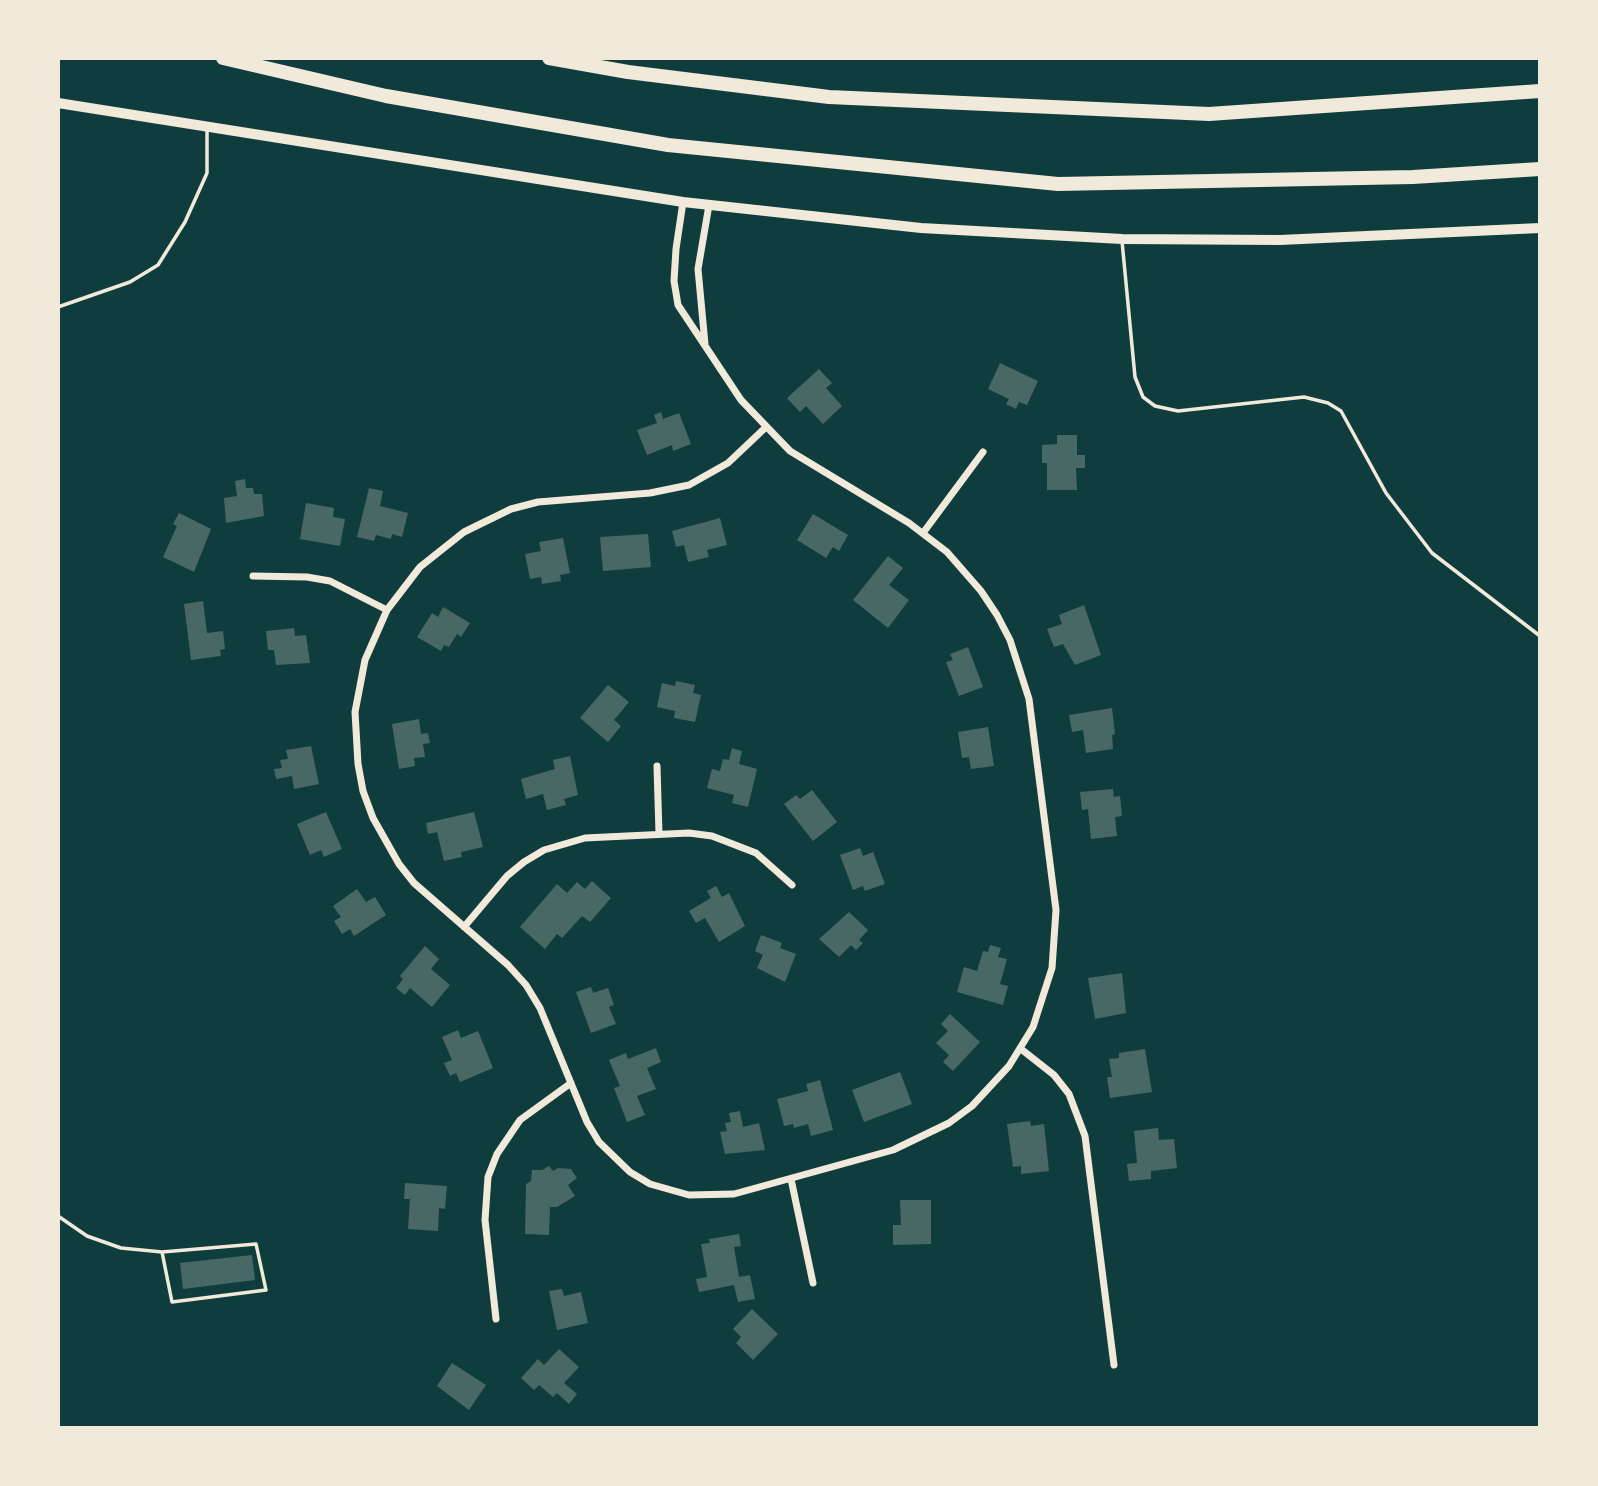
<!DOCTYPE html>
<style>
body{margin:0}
#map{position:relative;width:1598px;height:1486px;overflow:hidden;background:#0f3d3e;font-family:"Playfair Display",serif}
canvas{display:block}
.frame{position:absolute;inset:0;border:60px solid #f1e9da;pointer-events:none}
</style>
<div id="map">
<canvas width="1598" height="1486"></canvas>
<div class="frame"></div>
</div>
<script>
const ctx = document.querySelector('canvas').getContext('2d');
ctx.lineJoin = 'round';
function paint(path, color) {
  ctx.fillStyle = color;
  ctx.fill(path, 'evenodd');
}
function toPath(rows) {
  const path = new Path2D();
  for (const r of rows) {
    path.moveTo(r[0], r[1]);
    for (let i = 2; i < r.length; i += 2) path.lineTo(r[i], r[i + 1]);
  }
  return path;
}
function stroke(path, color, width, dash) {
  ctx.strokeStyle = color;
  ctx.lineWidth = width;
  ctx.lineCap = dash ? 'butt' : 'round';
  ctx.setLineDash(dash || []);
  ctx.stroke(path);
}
paint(toPath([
 [1000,363,1038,381,1027,405,1019,402,1016,409,1006,404,1009,399,988,389],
 [819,369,832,383,826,388,842,406,823,424,806,406,800,412,787,398],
 [661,412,663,419,679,413,691,444,673,451,672,445,647,455,637,430,657,423,654,415],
 [1057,435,1077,435,1077,455,1085,455,1085,468,1076,468,1077,490,1047,490,1047,463,1042,463,1042,445,1057,444],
 [245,479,246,488,253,488,254,494,262,494,264,516,226,523,224,498,237,496,235,481],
 [369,488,383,491,380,506,408,513,402,537,392,534,391,539,376,535,374,541,357,537],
 [306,503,334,508,333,517,345,519,340,546,300,539],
 [179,513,211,529,194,572,163,557,177,526,173,524],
 [813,514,848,535,839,551,833,547,826,558,797,540],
 [720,518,727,545,707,550,709,557,688,562,684,545,676,547,672,531],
 [648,534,651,567,603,571,600,537],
 [563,538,570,573,560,575,561,581,542,584,541,577,530,579,525,554,541,551,539,542],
 [888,556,903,568,889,585,909,600,888,628,853,600],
 [203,601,207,633,223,631,225,649,220,650,221,656,191,660,184,604],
 [1084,605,1101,655,1075,665,1063,644,1054,647,1047,629,1062,624,1059,615],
 [443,607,470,623,461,637,457,634,449,647,444,645,441,651,417,637,432,613,438,617],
 [294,628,295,636,306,635,310,663,276,665,274,650,268,650,266,631],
 [968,647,983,687,959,696,946,662,953,660,950,654],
 [676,681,695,685,693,693,701,695,695,722,674,718,675,711,657,707,662,683,675,686],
 [608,685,629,702,614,720,621,726,608,742,580,718],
 [1112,708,1115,734,1112,735,1113,749,1086,753,1083,730,1072,732,1069,715],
 [419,719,421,734,428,733,430,743,423,744,425,757,414,758,415,766,399,769,392,724],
 [988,727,994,766,971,769,969,757,962,758,958,732],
 [311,746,319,784,294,789,292,776,276,779,274,769,282,768,280,760,288,759,286,750],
 [732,748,742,751,739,764,757,769,748,807,732,803,734,795,707,788,712,769,720,771,723,759,729,760],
 [570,756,578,795,564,799,566,805,547,810,543,794,526,799,521,779,555,769,553,760],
 [1113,789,1114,797,1120,796,1122,816,1115,817,1117,836,1091,839,1088,809,1082,810,1080,792],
 [812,790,837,822,813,841,784,804,796,795,800,799],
 [326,812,342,849,324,857,321,850,310,855,297,824],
 [474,812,483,847,461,852,462,857,444,861,437,832,428,834,426,823],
 [860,848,863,856,873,852,885,884,865,891,863,886,853,890,840,855],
 [592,881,611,898,590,922,582,916,562,938,557,934,545,949,520,927,557,884,567,893,577,882,585,889],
 [716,886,722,897,729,893,745,926,719,942,705,918,696,923,689,911,711,898,707,891],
 [357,889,366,902,375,897,386,915,354,936,350,929,342,934,334,921,341,917,333,906],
 [849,912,868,930,859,940,863,943,856,950,851,945,839,957,819,939],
 [761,935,782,943,780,948,796,954,785,982,757,968,763,955,755,951],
 [990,945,1001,948,998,957,1007,959,1000,984,1008,986,1003,1005,957,992,964,967,977,971,983,951,988,952],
 [425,946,439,959,431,969,450,985,432,1007,410,988,405,995,396,988,403,979,400,976],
 [1122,973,1126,1013,1095,1019,1088,978],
 [591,987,593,993,608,988,614,1005,609,1007,616,1024,591,1033,576,992],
 [950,1014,980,1042,953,1071,943,1062,949,1055,936,1043,948,1031,941,1024],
 [458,1030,461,1038,478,1031,493,1068,460,1082,456,1073,450,1076,444,1063,452,1060,442,1037],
 [656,1048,661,1062,647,1068,656,1089,637,1096,645,1115,627,1122,614,1088,620,1086,609,1060,626,1053,628,1059],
 [1145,1049,1152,1092,1110,1098,1107,1077,1112,1077,1109,1059,1119,1058,1119,1053],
 [900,1072,912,1104,864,1122,852,1090],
 [820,1080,833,1130,811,1136,808,1124,794,1128,793,1124,784,1126,777,1099,808,1091,806,1084],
 [740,1111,743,1127,759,1123,765,1150,725,1154,720,1132,727,1131,725,1123,731,1122,729,1113],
 [1030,1121,1031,1126,1044,1124,1049,1171,1021,1174,1021,1166,1013,1167,1007,1124],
 [1158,1128,1159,1140,1174,1139,1177,1168,1151,1171,1151,1179,1129,1181,1127,1164,1137,1163,1134,1131],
 [549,1166,553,1171,558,1168,571,1169,577,1178,568,1185,575,1196,557,1207,550,1207,549,1235,525,1234,526,1184,531,1181,532,1170,542,1170],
 [405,1183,447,1186,445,1209,439,1208,438,1231,408,1229,410,1199,404,1199],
 [900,1200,931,1200,931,1244,893,1245,893,1225,901,1225],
 [739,1234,741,1246,734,1247,739,1277,750,1275,755,1299,738,1302,734,1285,699,1292,696,1279,707,1277,701,1244,710,1243,709,1239],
 [252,1255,255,1280,183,1289,180,1263],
 [562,1289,564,1296,581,1292,588,1323,557,1330,549,1291],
 [752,1309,778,1334,753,1360,736,1343,741,1337,733,1329],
 [559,1349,579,1367,564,1383,577,1394,569,1404,557,1393,553,1397,539,1385,534,1390,521,1378,538,1359,544,1365],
 [452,1363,486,1385,469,1410,437,1386]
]), '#486865');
stroke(toPath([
 [1122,241,1135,377,1143,397,1155,406,1178,411,1304,397,1328,403,1341,411,1386,493,1432,553,1540,636],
 [58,307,130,282,158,265,185,222,207,173,207,130],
 [58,1216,87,1236,121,1248,162,1252,256,1244,266,1290,172,1302,162,1252]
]), '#f1e9da', 3.5);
stroke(toPath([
 [683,202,676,249,674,281,678,305,741,400,790,451,909,523,947,552,981,591,997,615,1010,640,1029,699,1056,910,1052,968,1033,1027,1009,1066,972,1106,949,1123,893,1150,734,1194,689,1195,650,1184,630,1172,599,1142,587,1122,540,1008,526,985,508,965,414,883,399,864,373,818,363,791,358,764,355,712,365,660,387,610,420,567,464,532,511,509,538,502,650,493,689,485,728,463,765,428],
 [705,344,698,269,709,205],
 [923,533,983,452],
 [253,576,307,577,330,581,387,610],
 [657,766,659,834],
 [464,927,507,876,524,862,544,850,585,838,689,833,712,836,756,853,792,885],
 [1021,1049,1054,1075,1069,1094,1085,1136,1114,1365],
 [791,1179,813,1283],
 [496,1319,485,1220,488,1177,497,1154,520,1120,571,1083]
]), '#f1e9da', 7);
stroke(toPath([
 [58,103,683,202,921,228,1122,239,1280,240,1540,228]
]), '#f1e9da', 10);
stroke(toPath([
 [223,58,386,96,668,145,1058,184,1413,177,1540,169],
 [549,58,628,72,829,97,1209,114,1540,91]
]), '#f1e9da', 14);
</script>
